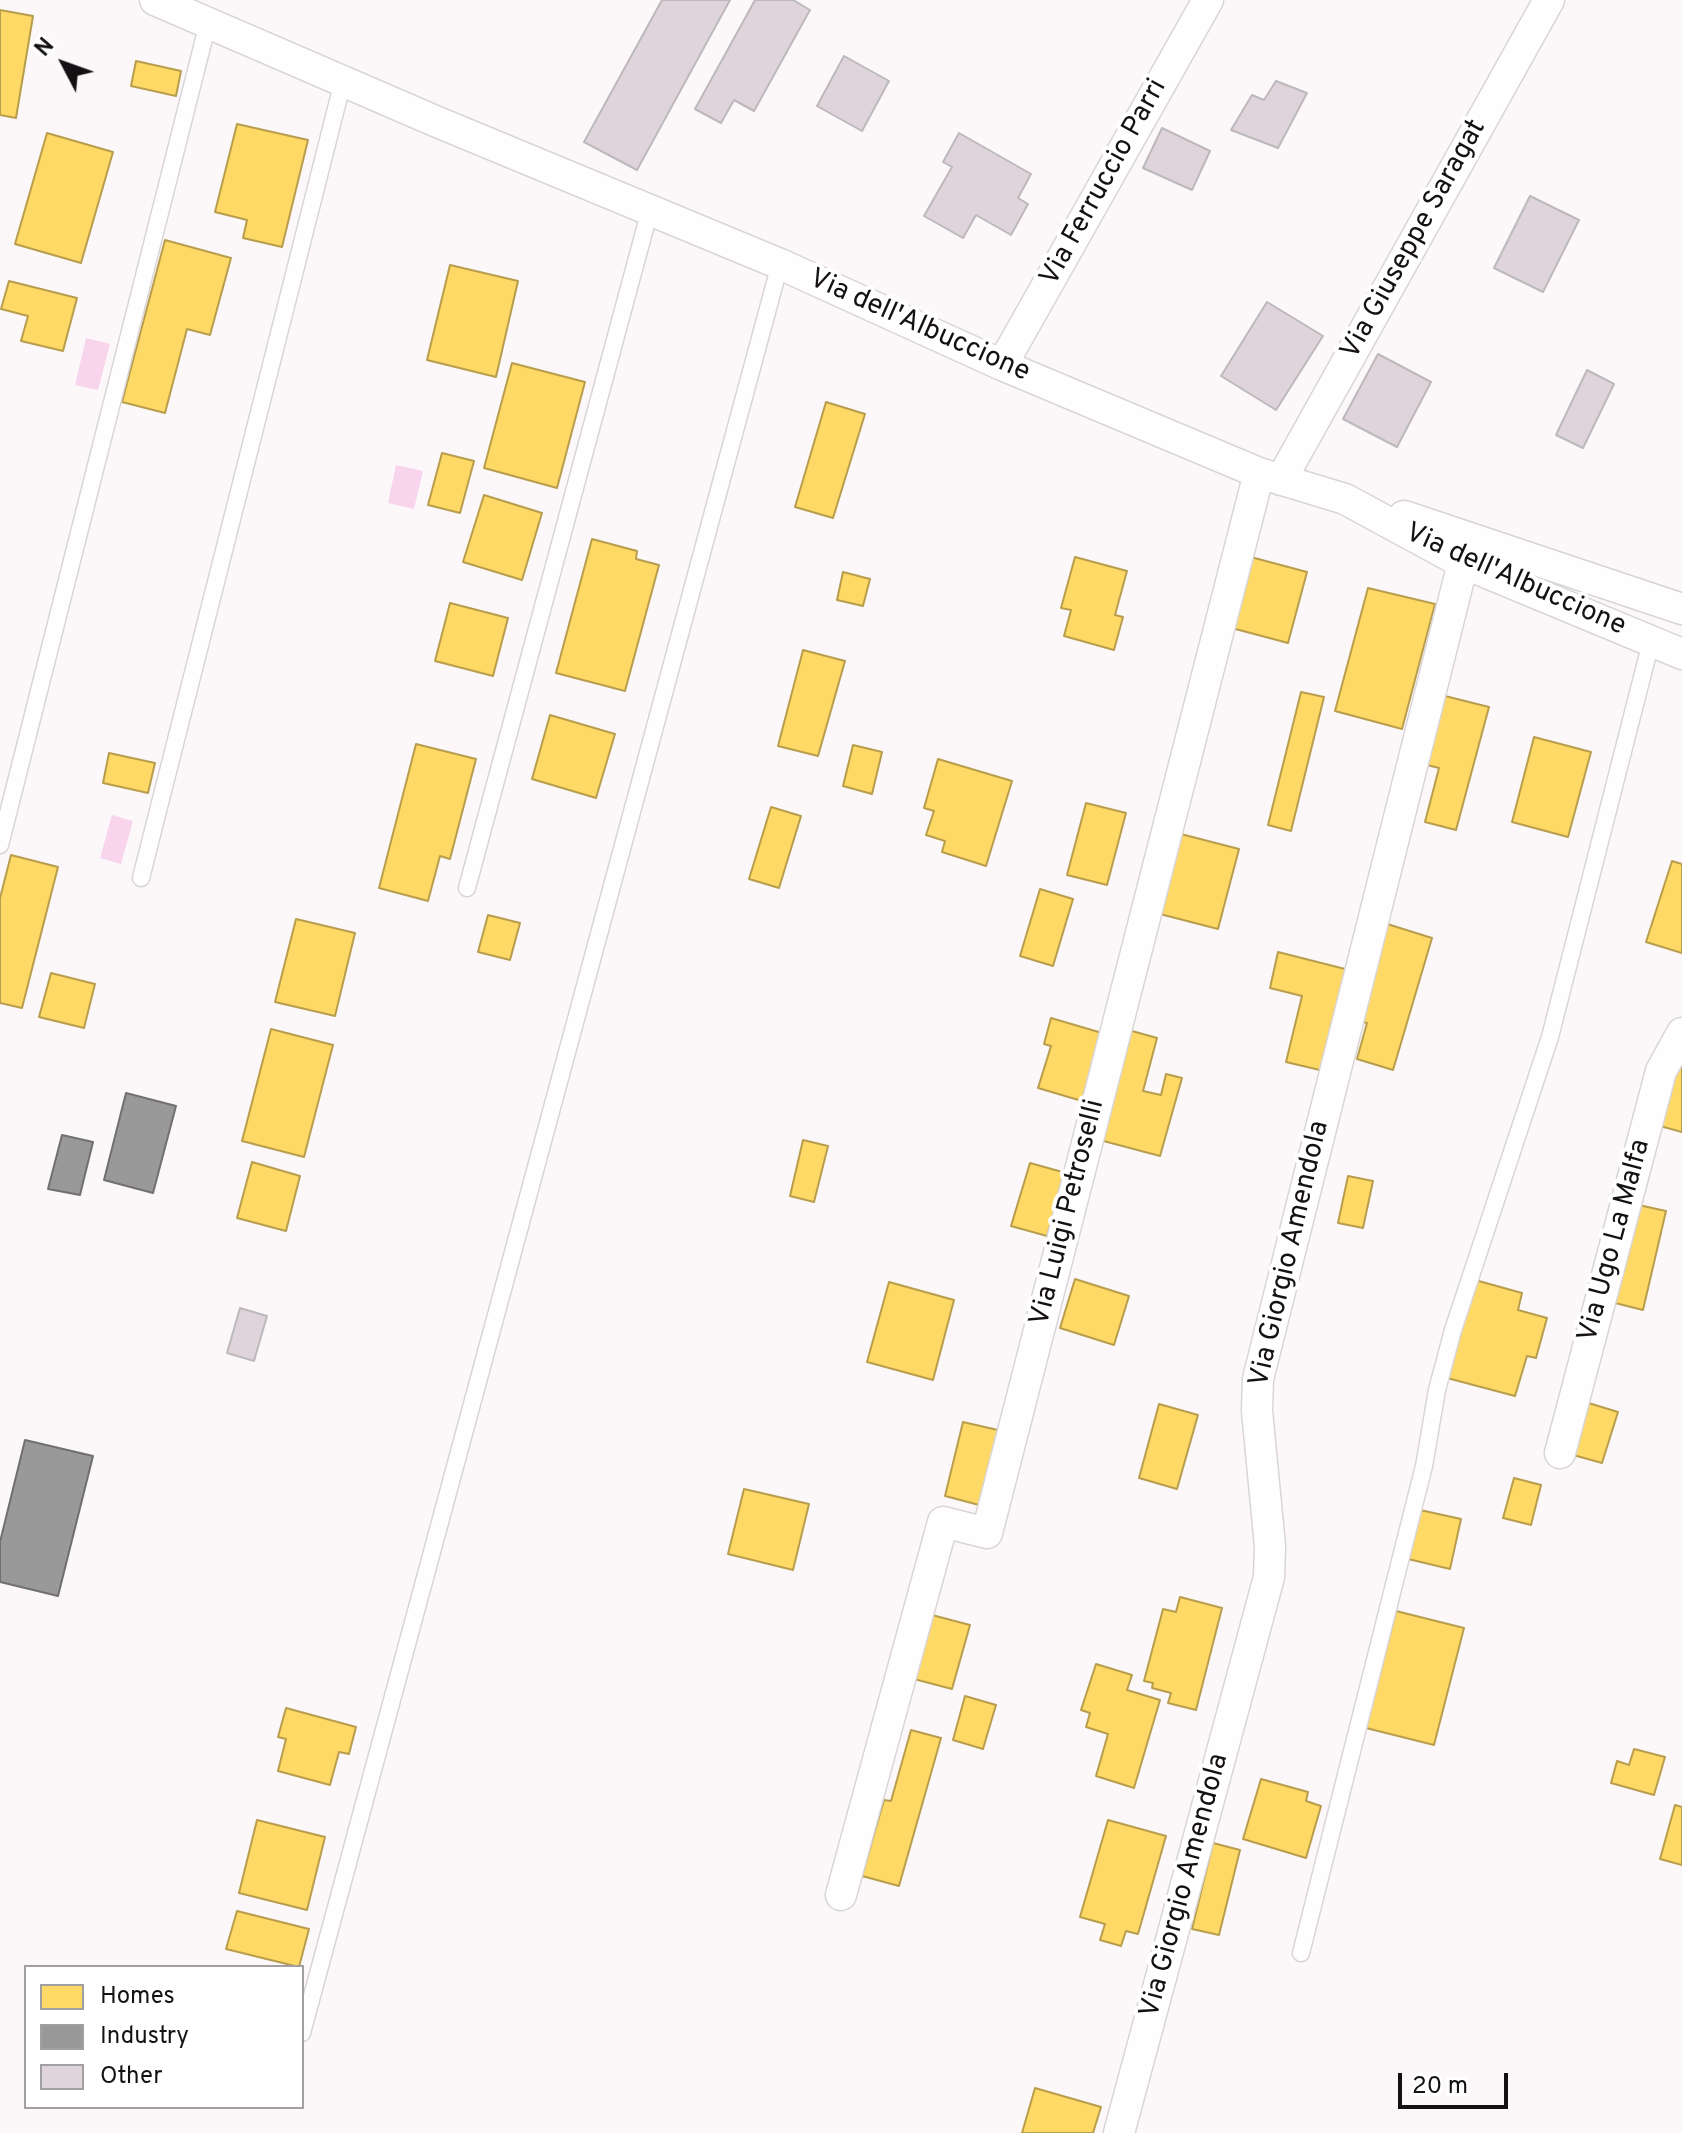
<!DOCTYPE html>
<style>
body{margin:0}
#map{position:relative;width:1682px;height:2133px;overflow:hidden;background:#fcf8fa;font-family:Overpass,sans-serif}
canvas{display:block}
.legend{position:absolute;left:24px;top:1965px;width:280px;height:144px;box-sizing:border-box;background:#fff;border:2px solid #a19fa1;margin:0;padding:10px 14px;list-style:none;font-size:24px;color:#141013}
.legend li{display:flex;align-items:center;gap:16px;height:40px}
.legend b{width:40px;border:2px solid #a19fa1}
.north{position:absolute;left:24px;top:24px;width:80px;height:80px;-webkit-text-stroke:6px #fff;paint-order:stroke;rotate:311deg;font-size:22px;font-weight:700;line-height:32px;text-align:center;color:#141013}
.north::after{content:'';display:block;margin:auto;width:28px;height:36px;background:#141013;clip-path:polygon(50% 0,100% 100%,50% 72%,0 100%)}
.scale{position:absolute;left:1398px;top:2073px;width:110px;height:36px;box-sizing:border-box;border:4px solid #141013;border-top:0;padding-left:10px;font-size:24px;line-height:28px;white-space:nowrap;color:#141013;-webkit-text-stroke:6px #fff;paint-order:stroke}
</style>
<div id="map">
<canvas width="1682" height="2133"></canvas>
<ul class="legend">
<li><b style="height:22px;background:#ffd966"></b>Homes</li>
<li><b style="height:22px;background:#999"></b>Industry</li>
<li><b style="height:22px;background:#dfd4db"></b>Other</li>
</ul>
<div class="north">N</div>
<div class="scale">20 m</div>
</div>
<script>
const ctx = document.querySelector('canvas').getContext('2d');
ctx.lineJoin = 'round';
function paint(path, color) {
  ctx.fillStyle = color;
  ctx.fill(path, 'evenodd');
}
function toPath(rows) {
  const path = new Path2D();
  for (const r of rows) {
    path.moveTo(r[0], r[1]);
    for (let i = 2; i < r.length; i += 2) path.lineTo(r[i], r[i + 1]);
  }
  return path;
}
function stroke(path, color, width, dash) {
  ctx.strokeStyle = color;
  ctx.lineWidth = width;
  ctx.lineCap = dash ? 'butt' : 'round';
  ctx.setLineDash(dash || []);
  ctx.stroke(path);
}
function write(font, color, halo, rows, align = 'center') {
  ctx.font = font + ' Overpass,sans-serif';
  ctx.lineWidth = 8;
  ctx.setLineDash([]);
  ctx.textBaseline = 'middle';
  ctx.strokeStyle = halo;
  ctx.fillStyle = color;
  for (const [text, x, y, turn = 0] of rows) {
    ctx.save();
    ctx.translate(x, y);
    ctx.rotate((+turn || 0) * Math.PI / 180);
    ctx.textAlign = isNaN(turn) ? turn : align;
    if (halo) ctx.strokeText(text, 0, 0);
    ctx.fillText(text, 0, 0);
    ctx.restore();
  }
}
paint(toPath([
 [86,338,110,344,98,390,75,385],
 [396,465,423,471,414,509,388,503],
 [112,815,133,821,121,864,100,858]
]), '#f8d4ed');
const homes = toPath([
 [0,10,33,16,16,118,0,115,0,10],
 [136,61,181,71,176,96,131,86,136,61],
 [237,124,308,140,282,247,243,238,247,220,215,212,237,124],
 [47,133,113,152,81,263,15,244,47,133],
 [165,240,231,258,210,335,187,329,165,413,122,402,165,240],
 [450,265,518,281,496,377,427,360,450,265],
 [9,281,77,298,63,351,21,341,28,316,1,309,9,281],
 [512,363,585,382,557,488,484,468,512,363],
 [826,402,865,414,833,518,795,507,826,402],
 [442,453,474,461,460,513,428,505,442,453],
 [484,495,542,513,522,580,463,562,484,495],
 [592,539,637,551,636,559,659,565,625,691,556,673,592,539],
 [1247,556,1307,572,1288,643,1228,627,1247,556],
 [1075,557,1127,571,1115,615,1123,617,1114,650,1064,636,1071,610,1061,608,1075,557],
 [843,572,870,579,863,606,837,600,843,572],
 [1368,588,1435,604,1402,729,1335,711,1368,588],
 [450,603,508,618,493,676,435,661,450,603],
 [803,650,845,661,818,756,778,746,803,650],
 [1301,692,1324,697,1291,831,1268,825,1301,692],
 [1441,695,1489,707,1456,830,1425,822,1439,768,1423,764,1441,695],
 [550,715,615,734,596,798,532,779,550,715],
 [1534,737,1591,752,1568,837,1512,822,1534,737],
 [416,744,476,759,450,859,440,856,428,901,379,888,416,744],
 [853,745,882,752,872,794,843,786,853,745],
 [109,753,155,763,148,793,103,783,109,753],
 [938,759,1012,781,986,866,942,852,945,841,926,835,934,811,924,808,938,759],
 [1086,803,1126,813,1107,885,1067,875,1086,803],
 [771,807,801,816,779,888,749,879,771,807],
 [1177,833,1239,849,1218,929,1156,913,1177,833],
 [11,855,58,867,22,1008,0,1003,0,898,11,855],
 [1672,861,1682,864,1682,953,1646,942,1672,861],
 [1040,889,1073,899,1053,966,1020,956,1040,889],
 [488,915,520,923,510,960,478,952,488,915],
 [296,919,355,933,335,1016,275,1002,296,919],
 [1384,923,1432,938,1393,1070,1357,1059,1367,1023,1355,1020,1384,923],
 [1278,952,1349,970,1324,1071,1286,1062,1302,996,1270,988,1278,952],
 [51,973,95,984,84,1028,39,1017,51,973],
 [1051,1018,1102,1033,1082,1101,1038,1088,1051,1046,1044,1044,1051,1018],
 [271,1029,333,1045,304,1157,242,1141,271,1029],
 [1125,1029,1157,1038,1143,1091,1161,1095,1166,1074,1182,1078,1160,1156,1096,1139,1125,1029],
 [1677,1066,1682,1067,1682,1132,1660,1126,1677,1066],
 [803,1140,828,1146,814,1202,790,1196,803,1140],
 [252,1162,300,1176,286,1231,237,1218,252,1162],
 [1030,1163,1066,1173,1047,1236,1011,1226,1030,1163],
 [1348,1176,1373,1181,1363,1228,1338,1223,1348,1176],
 [1634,1204,1666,1211,1643,1310,1611,1302,1634,1204],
 [1075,1279,1129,1296,1114,1345,1060,1328,1075,1279],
 [1475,1280,1522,1293,1518,1310,1547,1318,1536,1358,1527,1356,1515,1396,1447,1378,1475,1280],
 [889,1282,954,1300,933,1380,867,1362,889,1282],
 [1582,1401,1618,1412,1602,1463,1566,1453,1582,1401],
 [1159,1404,1198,1415,1177,1489,1139,1478,1159,1404],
 [963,1422,1002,1431,983,1506,945,1496,963,1422],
 [1514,1478,1541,1485,1531,1525,1503,1518,1514,1478],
 [744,1489,809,1504,793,1570,728,1554,744,1489],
 [1420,1510,1461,1519,1450,1569,1408,1559,1420,1510],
 [1180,1597,1222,1608,1196,1710,1168,1703,1171,1693,1152,1688,1153,1683,1144,1681,1163,1609,1176,1612,1180,1597],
 [1396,1611,1464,1628,1434,1745,1366,1728,1396,1611],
 [932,1615,970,1625,952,1689,914,1679,932,1615],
 [1096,1664,1132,1675,1127,1690,1160,1700,1134,1788,1096,1776,1108,1734,1086,1727,1090,1713,1081,1710,1096,1664],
 [965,1696,996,1705,983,1749,953,1740,965,1696],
 [286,1708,356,1727,349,1754,339,1752,330,1785,278,1771,286,1739,278,1737,286,1708],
 [911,1730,941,1738,899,1886,862,1876,884,1800,891,1801,911,1730],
 [1634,1749,1665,1757,1654,1795,1611,1783,1617,1761,1629,1765,1634,1749],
 [1261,1779,1308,1792,1306,1801,1321,1806,1306,1858,1243,1839,1261,1779],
 [1675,1805,1682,1807,1682,1865,1660,1859,1675,1805],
 [257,1820,325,1837,307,1910,239,1893,257,1820],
 [1108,1820,1166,1836,1138,1934,1126,1931,1121,1946,1100,1940,1105,1924,1080,1917,1108,1820],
 [1213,1843,1240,1850,1219,1935,1192,1929,1213,1843],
 [237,1911,309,1929,299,1967,226,1949,237,1911],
 [1035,2088,1101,2107,1093,2133,1022,2133,1035,2088]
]);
paint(homes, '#ffd966');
stroke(homes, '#b89d4d', 2);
const industry = toPath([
 [126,1093,176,1106,153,1193,104,1180,126,1093],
 [62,1135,93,1142,80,1195,48,1189,62,1135],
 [25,1440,93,1456,58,1596,0,1582,0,1542,25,1440]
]);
paint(industry, '#999');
stroke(industry, '#717071', 2);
const building = toPath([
 [662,0,730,0,637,170,584,142,662,0],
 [755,0,793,0,810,10,754,111,734,100,721,123,695,109,755,0],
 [844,56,889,81,862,131,817,106,844,56],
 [1276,81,1307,93,1278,148,1231,130,1252,95,1264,100,1276,81],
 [1162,128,1210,151,1192,190,1143,168,1162,128],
 [959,133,1031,174,1018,198,1028,204,1011,235,976,215,963,238,924,216,952,167,943,162,959,133],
 [1530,196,1579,220,1543,292,1494,268,1530,196],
 [1267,302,1323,336,1276,410,1221,376,1267,302],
 [1378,354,1431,382,1397,447,1343,419,1378,354],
 [1587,370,1614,384,1583,448,1556,435,1587,370],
 [240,1308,267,1316,254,1361,227,1353,240,1308]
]);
paint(building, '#dfd4db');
stroke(building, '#bdb9bb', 2);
const lane = toPath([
 [0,845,208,23],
 [141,878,343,81],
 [467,888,650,210],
 [1301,1953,1424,1466,1437,1390,1453,1330,1550,1037,1651,642],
 [302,2033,780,264]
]);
const street = toPath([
 [155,0,435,121,780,264,1002,365,1259,473,1345,499,1463,563,1682,654],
 [1002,365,1208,0],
 [1281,480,1549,0],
 [1404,516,1682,609],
 [1560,1453,1661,1071,1682,1033],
 [841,1895,943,1522,987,1533,1259,473],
 [1119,2133,1269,1577,1270,1546,1257,1411,1258,1379,1463,563]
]);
stroke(lane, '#d9d5d7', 19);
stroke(street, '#d9d5d7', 33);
stroke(lane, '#fffefe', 16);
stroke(street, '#fffefe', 30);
write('28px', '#141013', '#fff', [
 ["Via Ferruccio Parri",1105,183,-61],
 ["Via Giuseppe Saragat",1415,240,-61],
 ["Via dell'Albuccione",919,327,24],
 ["Via dell'Albuccione",1515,581,24],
 ["Via Luigi Petroselli",1069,1213,-76],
 ["Via Ugo La Malfa",1616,1241,-75],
 ["Via Giorgio Amendola",1291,1254,-77],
 ["Via Giorgio Amendola",1186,1886,-75]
]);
</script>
